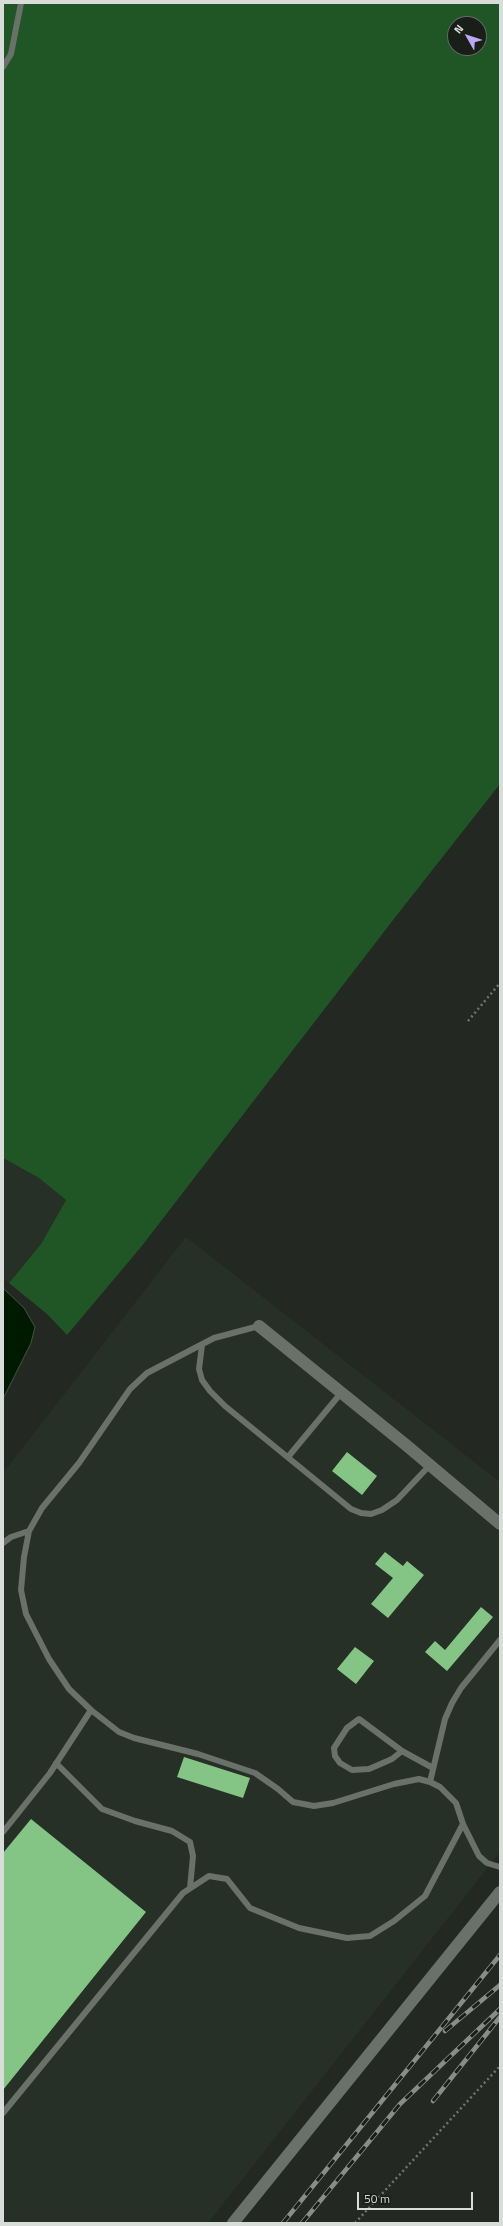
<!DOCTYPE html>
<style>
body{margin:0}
#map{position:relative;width:503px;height:2226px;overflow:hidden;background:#232823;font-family:"Titillium Web",sans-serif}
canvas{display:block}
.frame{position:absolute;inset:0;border:4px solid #d9ddd9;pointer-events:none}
.north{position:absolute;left:447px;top:16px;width:40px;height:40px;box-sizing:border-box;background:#191e19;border:1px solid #666a66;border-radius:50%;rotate:309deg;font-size:11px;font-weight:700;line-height:16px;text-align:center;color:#d9ddd9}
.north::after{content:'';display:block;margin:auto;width:14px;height:18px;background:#bca9f5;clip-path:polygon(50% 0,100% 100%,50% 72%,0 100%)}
.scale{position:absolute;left:357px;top:2192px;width:116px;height:18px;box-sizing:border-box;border:2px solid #d9ddd9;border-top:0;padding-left:5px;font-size:12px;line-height:14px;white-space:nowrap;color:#d9ddd9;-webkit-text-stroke:3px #191e19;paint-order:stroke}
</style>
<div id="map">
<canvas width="503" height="2226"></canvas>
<div class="frame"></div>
<div class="north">N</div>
<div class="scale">50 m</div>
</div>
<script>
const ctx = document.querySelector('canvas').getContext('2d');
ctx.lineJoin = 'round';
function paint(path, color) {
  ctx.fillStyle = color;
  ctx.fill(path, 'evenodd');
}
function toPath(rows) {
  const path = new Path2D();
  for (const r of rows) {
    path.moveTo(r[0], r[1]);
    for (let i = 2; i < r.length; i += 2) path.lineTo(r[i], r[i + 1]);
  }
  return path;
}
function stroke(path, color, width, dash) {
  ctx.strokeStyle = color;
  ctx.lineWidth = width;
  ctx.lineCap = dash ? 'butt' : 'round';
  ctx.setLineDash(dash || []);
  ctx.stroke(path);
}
paint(toPath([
 [3,1158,39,1178,66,1200,41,1244,9,1283,3,1278],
 [186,1237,500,1482,500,1852,208,2223,3,2223,3,1473]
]), '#263026');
paint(toPath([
 [3,3,500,3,500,784,397,915,141,1247,67,1335,47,1314,9,1283,41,1244,66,1200,39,1178,3,1158],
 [455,24,479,24,479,48,455,48]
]), '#205525');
const water = toPath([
 [3,1288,24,1308,35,1327,31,1343,3,1399,3,1288]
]);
paint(water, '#001a00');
stroke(water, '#415441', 1);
paint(toPath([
 [347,1452,377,1476,362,1495,332,1471],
 [385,1552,403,1566,407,1561,424,1575,388,1618,371,1604,393,1578,375,1564],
 [481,1607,493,1617,447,1671,425,1652,435,1641,445,1650],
 [355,1647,374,1661,356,1684,337,1669],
 [184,1757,250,1778,243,1798,177,1777],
 [31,1819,146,1912,3,2090,3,1853]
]), '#84c586');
stroke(toPath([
 [468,1021,500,983],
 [355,2223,500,2066]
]), '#707470', 2.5, [2, 3]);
stroke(toPath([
 [3,67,11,54,21,3],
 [259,1326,214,1338,147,1373,130,1389,79,1463,42,1508,29,1531,24,1557,21,1590,26,1614,49,1659,69,1689,91,1710,119,1732,134,1738,198,1754,255,1773,278,1789,293,1802,314,1806,333,1803,394,1784,419,1779,430,1782,440,1787,456,1803,463,1824,479,1856,487,1863,500,1867],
 [202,1345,199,1369,202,1380,210,1391,225,1406,351,1509,361,1513,371,1514,382,1510,397,1500,430,1465],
 [288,1457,341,1393],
 [3,1543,11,1537,29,1531],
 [402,1751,392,1759,369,1769,352,1770,340,1763,335,1756,334,1748,347,1728,359,1719,402,1751,433,1768],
 [56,1763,102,1809,135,1821,172,1831,190,1842,193,1856,190,1888],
 [430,1782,445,1719,452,1703,461,1688,500,1640],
 [3,1832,50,1773,91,1710],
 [3,2113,183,1893,209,1876,227,1879,250,1908,299,1928,347,1938,370,1936,394,1921,425,1896,463,1824]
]), '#6a706a', 6);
stroke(toPath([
 [259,1326,406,1445,500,1524],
 [233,2223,500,1892]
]), '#6a706a', 12);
const rail = toPath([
 [445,2031,500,1985],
 [433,2101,500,2017],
 [283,2223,500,1955],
 [302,2223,400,2104,500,2009]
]);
stroke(rail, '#888d88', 4.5);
stroke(rail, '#191e19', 3, [9]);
</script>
